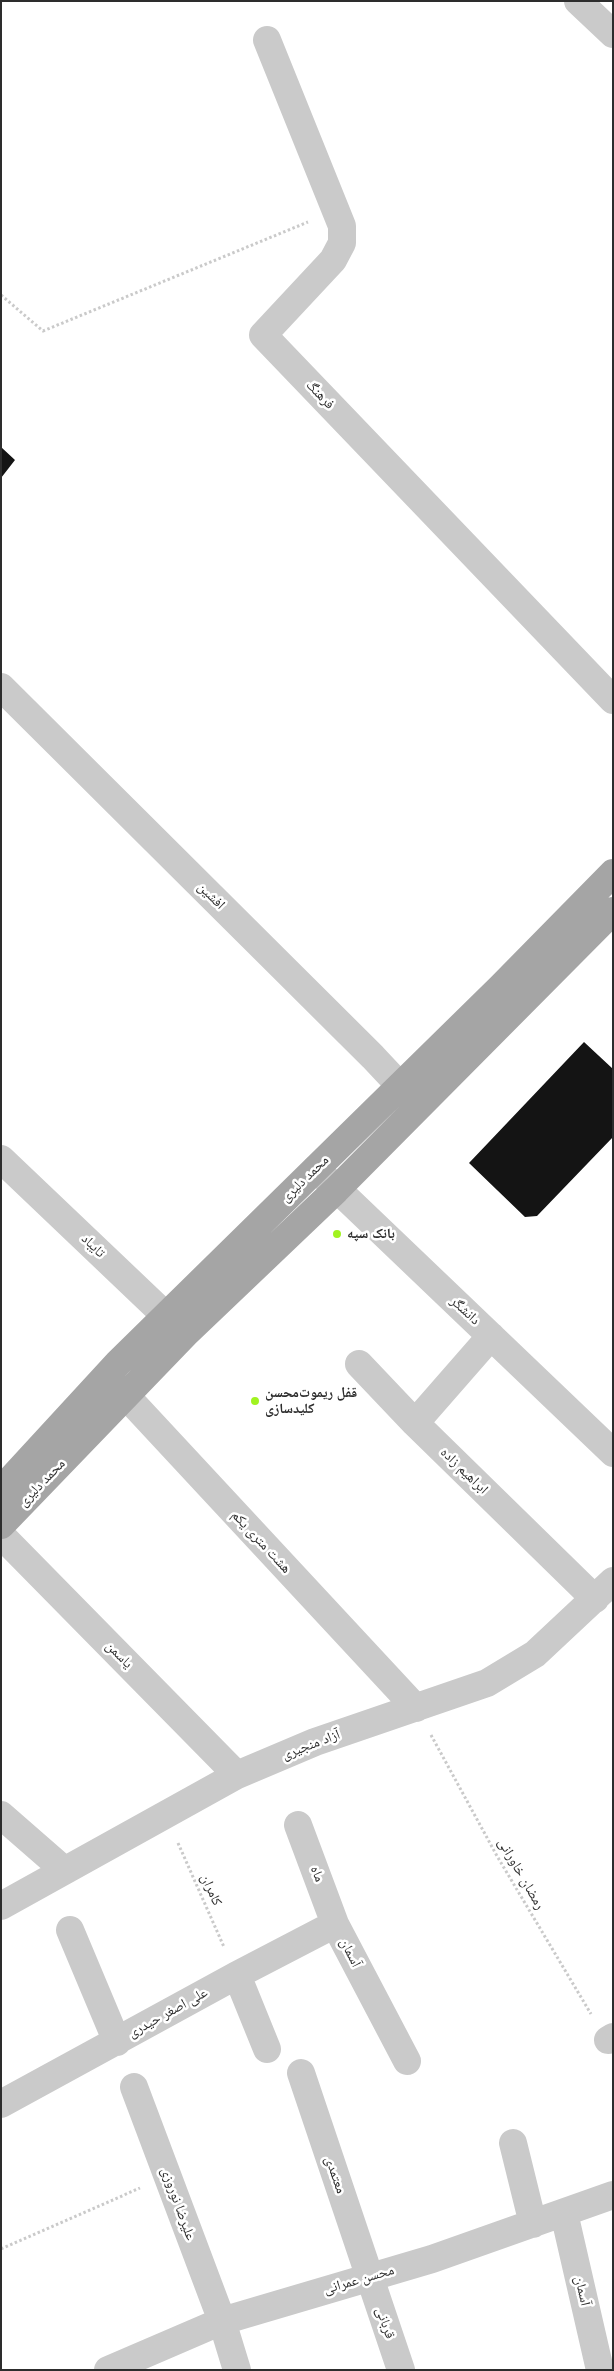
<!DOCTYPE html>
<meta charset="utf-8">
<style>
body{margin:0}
#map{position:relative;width:614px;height:2371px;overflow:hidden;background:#fff;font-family:Arial,sans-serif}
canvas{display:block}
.frame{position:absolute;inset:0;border:2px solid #2d2d2d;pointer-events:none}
</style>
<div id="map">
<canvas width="614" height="2371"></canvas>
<div class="frame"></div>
</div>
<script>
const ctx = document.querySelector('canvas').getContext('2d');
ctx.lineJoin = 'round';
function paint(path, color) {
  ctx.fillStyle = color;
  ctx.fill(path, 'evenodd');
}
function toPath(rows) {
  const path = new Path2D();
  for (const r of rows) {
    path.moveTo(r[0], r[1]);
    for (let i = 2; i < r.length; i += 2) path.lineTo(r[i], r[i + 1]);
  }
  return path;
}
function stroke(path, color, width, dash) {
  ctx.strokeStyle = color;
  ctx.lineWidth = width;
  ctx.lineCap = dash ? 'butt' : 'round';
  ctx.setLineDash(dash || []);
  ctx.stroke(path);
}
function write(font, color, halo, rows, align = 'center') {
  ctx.font = font + ' Arial,"Noto Naskh Arabic",sans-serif';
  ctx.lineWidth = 5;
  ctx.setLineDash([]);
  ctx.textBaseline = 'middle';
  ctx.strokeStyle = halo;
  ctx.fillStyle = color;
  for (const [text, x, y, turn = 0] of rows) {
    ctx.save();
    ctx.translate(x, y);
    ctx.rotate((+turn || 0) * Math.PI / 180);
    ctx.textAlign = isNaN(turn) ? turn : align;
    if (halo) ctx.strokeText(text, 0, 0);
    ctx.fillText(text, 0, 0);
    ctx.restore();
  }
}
paint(toPath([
 [1,447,15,460,1,478],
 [584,1042,613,1069,613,1137,537,1216,525,1217,469,1163]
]), '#141414');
stroke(toPath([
 [1,295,43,331,308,222],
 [431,1735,497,1856,591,2014],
 [178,1843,224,1947],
 [1,2249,140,2188]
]), '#cacaca', 3, [2.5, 2.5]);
stroke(toPath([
 [578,1,613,34],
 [267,40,342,226,342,243,333,260,263,335,613,700],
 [1,687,373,1057,417,1104],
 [1,1159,166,1316,184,1329],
 [316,1169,613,1453],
 [359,1364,415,1423,595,1599],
 [107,1381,127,1397,416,1708],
 [415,1423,491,1336],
 [1,1535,237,1775],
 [1,1815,64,1870],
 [298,1825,335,1924,407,2061],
 [1,1906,237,1775,315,1742,487,1683,535,1654,613,1581],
 [70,1930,117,2042],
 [237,1975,267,2049],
 [608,2040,613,2037],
 [301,2073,401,2370],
 [134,2087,222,2321,237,2370],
 [1,2104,237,1975,335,1924],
 [513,2143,533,2224],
 [564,2213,600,2370],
 [108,2370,222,2321,432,2259,613,2195]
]), '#cacaca', 28);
stroke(toPath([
 [1,1490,118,1363,501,987,613,873],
 [1,1525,187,1332,336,1190,613,911]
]), '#a5a5a5', 28);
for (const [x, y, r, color] of [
 [337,1234,5,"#a1f320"],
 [255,1401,5,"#a1f320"]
]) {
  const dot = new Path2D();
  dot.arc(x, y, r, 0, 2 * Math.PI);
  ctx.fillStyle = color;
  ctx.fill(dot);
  stroke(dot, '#fff', 2);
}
write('14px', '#2d2d2d', '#fff', [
 ["فرهنگ",320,395,46],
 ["افشین",211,896,45],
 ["محمد دلیری",305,1179,-44],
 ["تایباد",93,1246,44],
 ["دانشگر",465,1311,43],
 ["ابراهیم زاده",464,1471,44],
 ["محمد دلیری",42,1483,-46],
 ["هشت متری یکم",261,1542,47],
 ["یاسمن",119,1655,45],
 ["آزاد منجیری",311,1745,-21],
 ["ماه",317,1874,69],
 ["رمضان خاورانی",521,1874,60],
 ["کامران",211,1890,66],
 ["آسمان",350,1953,63],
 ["علی اصغر حیدری",168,2013,-29],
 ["معتمدی",335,2175,71],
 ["علیرضا نوروزی",178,2204,70],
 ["محسن عمرانی",359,2280,-16],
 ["آسمان",582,2291,77],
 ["قربانی",385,2323,71]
]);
write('bold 14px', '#2d2d2d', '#fff', [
 ["بانک سپه",347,1234],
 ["قفل ریموت‌محسن",265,1393],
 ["کلیدسازی",265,1409]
], 'left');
</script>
